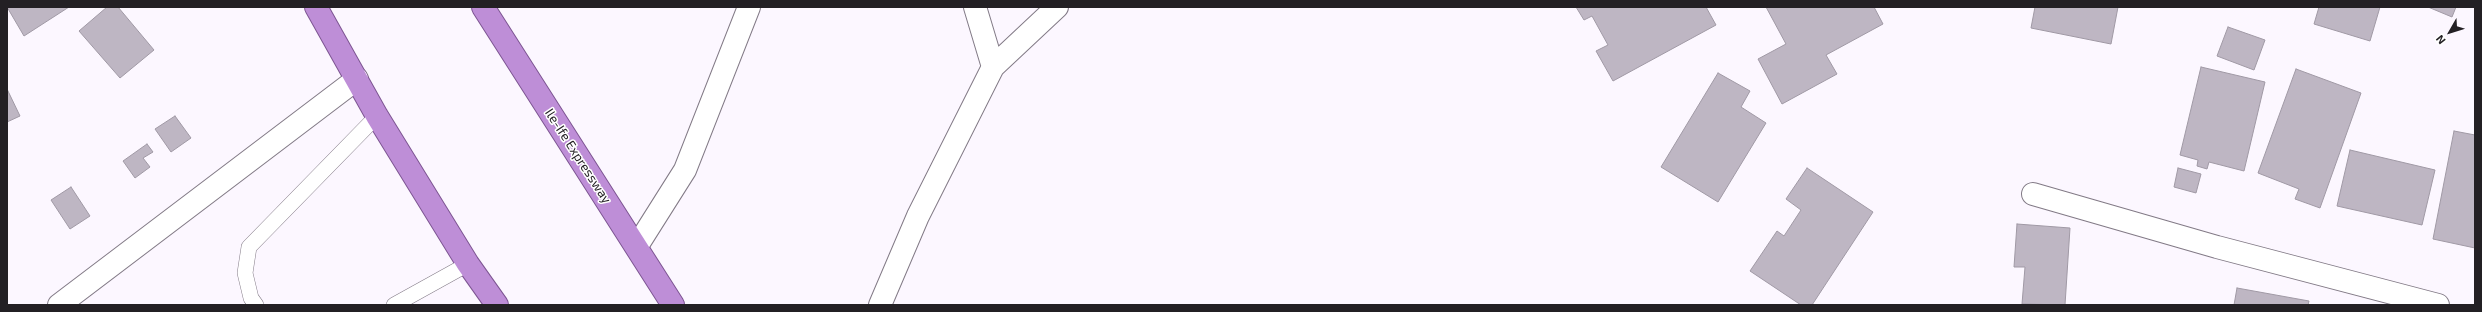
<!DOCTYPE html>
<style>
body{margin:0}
#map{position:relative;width:2482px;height:312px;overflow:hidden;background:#fcf7ff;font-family:"Exo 2",sans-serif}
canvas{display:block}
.frame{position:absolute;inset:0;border:8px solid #232024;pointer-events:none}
.north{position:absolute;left:2430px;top:12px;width:40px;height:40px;-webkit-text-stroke:3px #fff;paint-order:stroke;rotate:231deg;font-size:11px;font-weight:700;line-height:16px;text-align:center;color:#232024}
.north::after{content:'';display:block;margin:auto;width:14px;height:18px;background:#232024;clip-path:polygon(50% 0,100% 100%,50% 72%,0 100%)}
</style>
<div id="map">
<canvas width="2482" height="312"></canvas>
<div class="frame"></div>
<div class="north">N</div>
</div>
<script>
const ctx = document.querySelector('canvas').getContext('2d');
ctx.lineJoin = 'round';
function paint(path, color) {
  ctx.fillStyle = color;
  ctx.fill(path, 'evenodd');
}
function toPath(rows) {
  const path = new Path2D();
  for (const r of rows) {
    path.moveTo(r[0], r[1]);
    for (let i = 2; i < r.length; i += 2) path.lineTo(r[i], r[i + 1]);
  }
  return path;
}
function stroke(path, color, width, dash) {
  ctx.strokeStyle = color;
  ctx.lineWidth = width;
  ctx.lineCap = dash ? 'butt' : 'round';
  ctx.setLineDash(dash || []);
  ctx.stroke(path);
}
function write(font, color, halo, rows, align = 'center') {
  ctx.font = font + ' "Exo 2",sans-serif';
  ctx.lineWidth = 3;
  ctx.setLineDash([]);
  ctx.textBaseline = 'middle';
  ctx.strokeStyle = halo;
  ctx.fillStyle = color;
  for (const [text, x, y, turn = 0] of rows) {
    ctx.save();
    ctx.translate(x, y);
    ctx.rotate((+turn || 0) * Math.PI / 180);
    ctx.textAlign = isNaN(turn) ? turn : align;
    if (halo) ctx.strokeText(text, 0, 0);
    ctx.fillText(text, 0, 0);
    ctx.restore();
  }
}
const building = toPath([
 [7,7,69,7,24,36,7,7],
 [107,7,118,7,154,50,120,78,79,31,107,7],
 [1576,7,1706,7,1716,25,1613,81,1596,51,1608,45,1592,16,1584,20,1576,7],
 [1766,7,1874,7,1883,24,1826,55,1837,74,1782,104,1758,59,1786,44,1766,7],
 [2035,7,2118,7,2111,44,2031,28,2035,7],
 [2319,7,2380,7,2370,41,2314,24,2319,7],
 [2428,7,2456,7,2452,17,2428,7],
 [2228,27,2265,40,2254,70,2217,56,2228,27],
 [2201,67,2265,82,2244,171,2209,162,2207,169,2197,166,2198,160,2180,155,2201,67],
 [2296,69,2361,93,2320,208,2295,199,2299,189,2258,173,2296,69],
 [1718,73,1750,91,1741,107,1766,123,1718,202,1661,167,1718,73],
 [7,89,20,116,7,122,7,89],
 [175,116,191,138,171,152,155,129,175,116],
 [2454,131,2475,135,2475,248,2433,239,2454,131],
 [147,144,153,152,143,158,150,167,135,178,123,161,147,144],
 [2350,150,2435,170,2422,225,2337,206,2350,150],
 [1807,168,1873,212,1812,305,1801,305,1750,271,1777,231,1784,236,1801,210,1786,199,1807,168],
 [2178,168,2201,174,2196,193,2174,187,2178,168],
 [71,187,90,216,70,229,51,200,71,187],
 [2017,224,2070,228,2065,305,2022,304,2025,267,2014,267,2017,224],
 [2237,288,2309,301,2308,305,2234,305,2237,288]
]);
paint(building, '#beb6c3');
stroke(building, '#a099a5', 1);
const service = toPath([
 [256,305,251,298,245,273,249,247,377,116],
 [394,305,468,264]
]);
const minor = toPath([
 [993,67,1057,7],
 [2033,194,2217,247,2438,305],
 [637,246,685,170,749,7],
 [880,305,918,216,993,67,975,7]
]);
const tertiary = toPath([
 [59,305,357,79]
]);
const trunk = toPath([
 [316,7,377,116,468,264,497,305],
 [483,7,673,305]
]);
stroke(service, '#827a86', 16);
stroke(minor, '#827a86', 24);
stroke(tertiary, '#827a86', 24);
stroke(trunk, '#7d5592', 24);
stroke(service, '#fff', 15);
stroke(minor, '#fff', 22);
stroke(tertiary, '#fff', 22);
stroke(trunk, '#be8ed7', 22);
write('13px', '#232024', '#fff', [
 ["Ile-Ife Expressway",578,156,57]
]);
</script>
